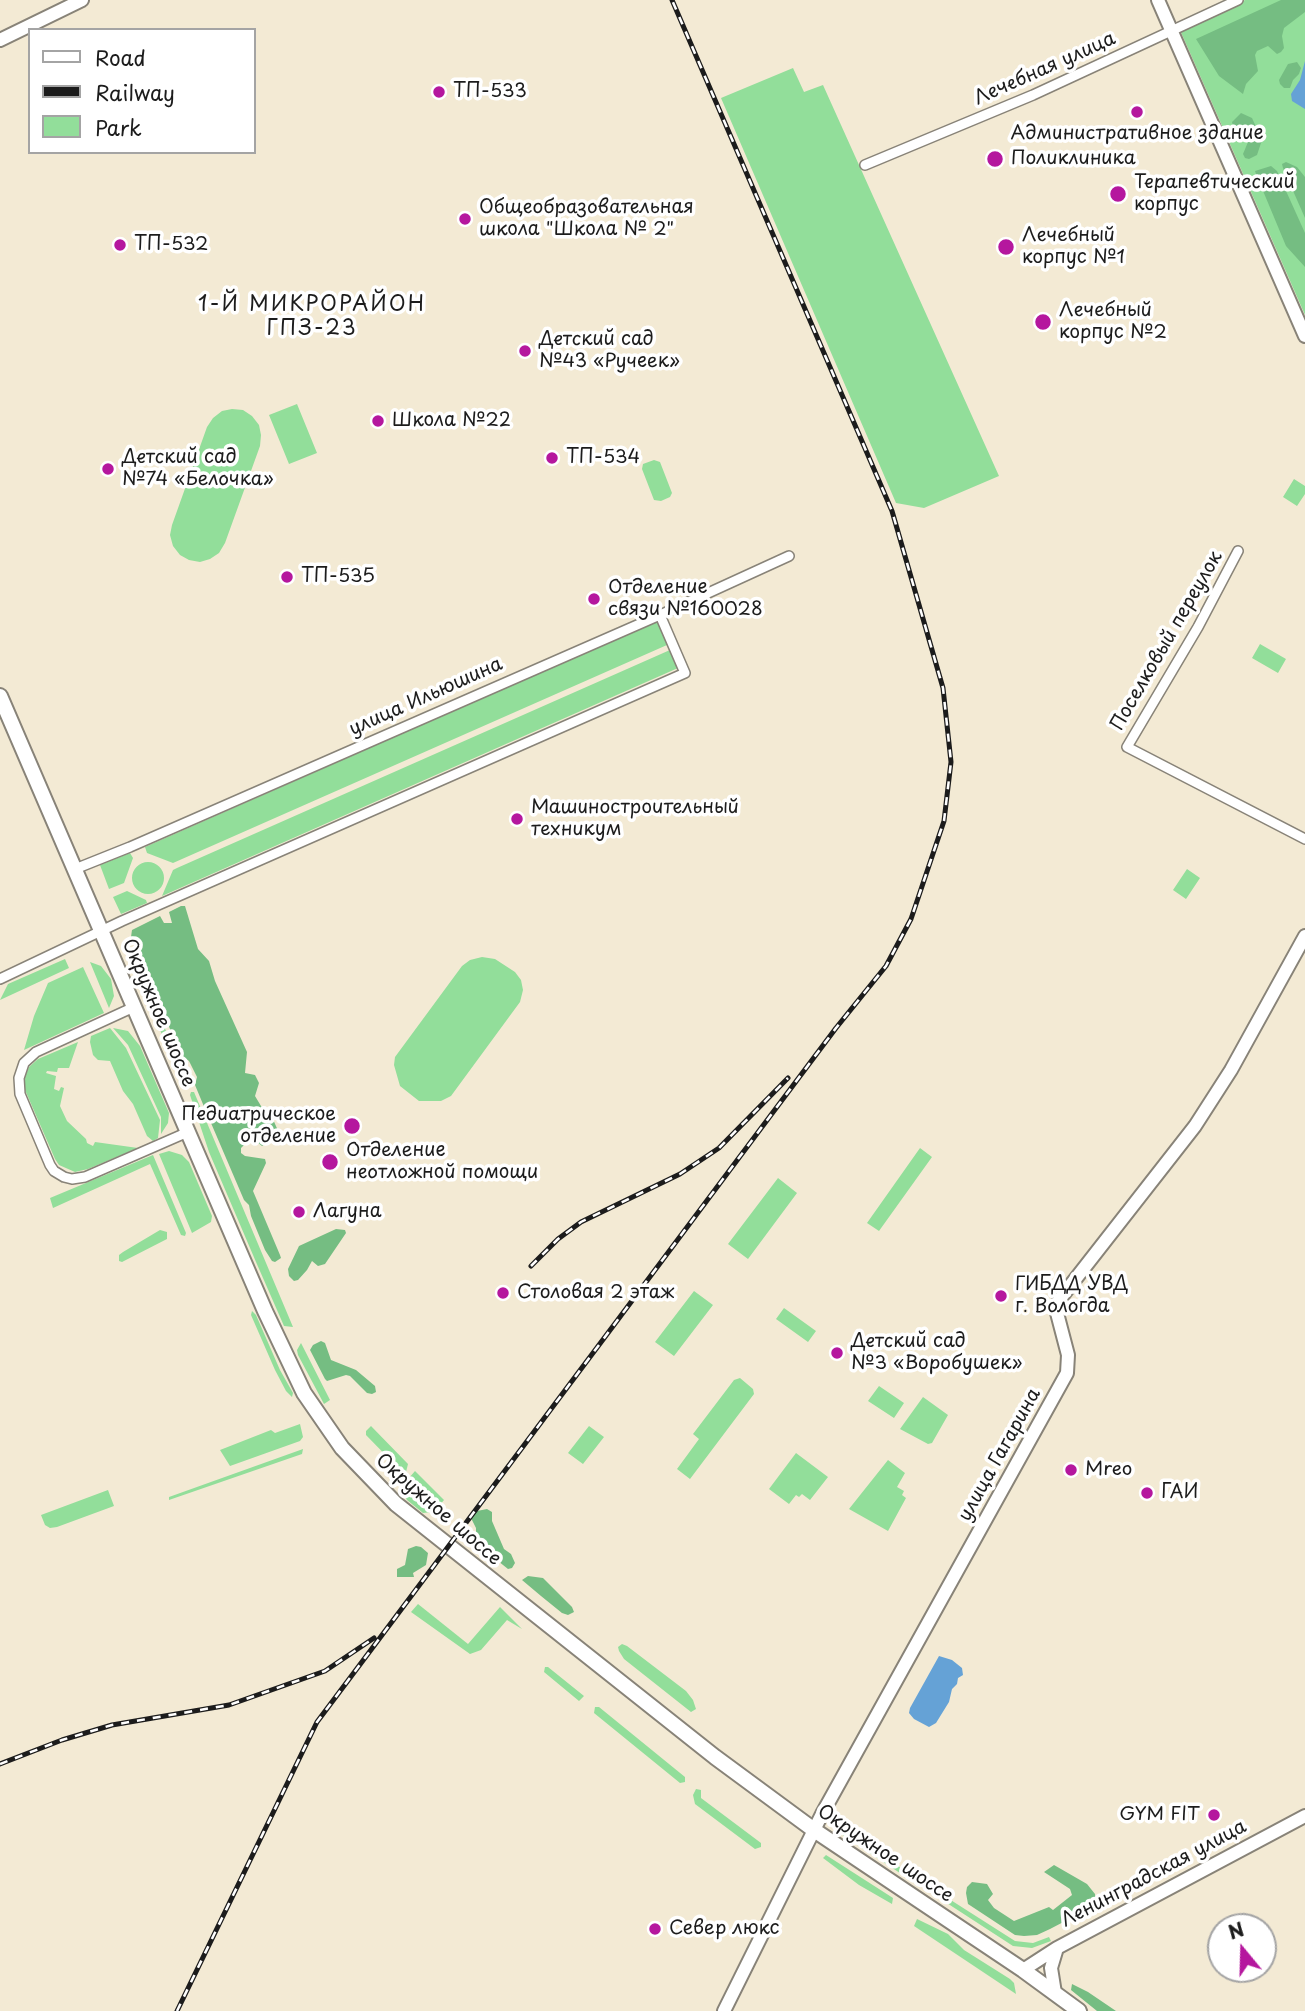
<!DOCTYPE html>
<meta charset="utf-8">
<style>
body{margin:0}
#map{position:relative;width:1305px;height:2011px;overflow:hidden;background:#f3ead4;font-family:"Playpen Sans",sans-serif}
canvas{display:block}
.legend{position:absolute;left:28px;top:28px;width:228px;height:126px;box-sizing:border-box;background:#fff;border:2px solid #a4a4a4;margin:0;padding:9px 12px;list-style:none;font-size:21px;color:#1c1c1c}
.legend li{display:flex;align-items:center;gap:14px;height:35px}
.legend b{width:35px;border:2px solid #a4a4a4}
.north{position:absolute;left:1207px;top:1913px;width:70px;height:70px;box-sizing:border-box;background:#fff;border:2px solid #a4a4a4;border-radius:50%;rotate:341deg;font-size:19px;font-weight:700;line-height:28px;text-align:center;color:#1c1c1c}
.north::after{content:'';display:block;margin:auto;width:24px;height:32px;background:#b5179e;clip-path:polygon(50% 0,100% 100%,50% 72%,0 100%)}
</style>
<div id="map">
<canvas width="1305" height="2011"></canvas>
<ul class="legend">
<li><b style="height:9px;background:#fff"></b>Road</li>
<li><b style="height:9px;background:#1c1c1c"></b>Railway</li>
<li><b style="height:19px;background:#92de9a"></b>Park</li>
</ul>
<div class="north">N</div>
</div>
<script>
const ctx = document.querySelector('canvas').getContext('2d');
ctx.lineJoin = 'round';
function paint(path, color) {
  ctx.fillStyle = color;
  ctx.fill(path, 'evenodd');
}
function toPath(rows) {
  const path = new Path2D();
  for (const r of rows) {
    if (r.length === 3) {
      path.moveTo(r[0] + r[2], r[1]);
      path.arc(r[0], r[1], r[2], 0, 2 * Math.PI);
      continue;
    }
    path.moveTo(r[0], r[1]);
    for (let i = 2; i < r.length; i += 2) path.lineTo(r[i], r[i + 1]);
  }
  return path;
}
function stroke(path, color, width, dash) {
  ctx.strokeStyle = color;
  ctx.lineWidth = width;
  ctx.lineCap = dash ? 'butt' : 'round';
  ctx.setLineDash(dash || []);
  ctx.stroke(path);
}
function write(font, color, halo, rows, align = 'center') {
  ctx.font = font + ' "Playpen Sans",sans-serif';
  ctx.lineWidth = 7;
  ctx.setLineDash([]);
  ctx.textBaseline = 'middle';
  ctx.strokeStyle = halo;
  ctx.fillStyle = color;
  for (const [text, x, y, turn = 0] of rows) {
    ctx.save();
    ctx.translate(x, y);
    ctx.rotate((+turn || 0) * Math.PI / 180);
    ctx.textAlign = isNaN(turn) ? turn : align;
    if (halo) ctx.strokeText(text, 0, 0);
    ctx.fillText(text, 0, 0);
    ctx.restore();
  }
}
paint(toPath([
 [1245,0,1305,0,1305,315,1180,30],
 [793,68,804,92,823,85,999,476,924,508,896,503,721,98],
 [297,404,317,453,289,464,269,415],
 [232,409,243,410,252,416,259,425,261,435,260,446,225,543,219,553,210,559,200,562,189,560,180,555,173,546,170,535,172,525,207,427,213,418,222,411],
 [654,460,660,462,672,493,670,497,661,501,654,500,642,469,643,464],
 [1294,479,1305,486,1305,494,1297,506,1283,497],
 [657,621,667,645,173,863,147,853,145,847],
 [1260,644,1286,659,1278,673,1252,658],
 [670,650,678,668,162,896,173,870,177,868],
 [130,853,133,858,124,883,109,889,100,865],
 [148,878,16],
 [1187,869,1200,878,1186,899,1173,890],
 [127,891,146,900,147,903,121,914,113,897],
 [127,952,135,954,172,1046,166,1043,132,970],
 [482,957,495,959,515,972,521,980,523,990,520,1002,451,1096,441,1101,419,1101,400,1086,394,1065,395,1057,462,966,470,960],
 [65,959,69,968,0,1000,8,984],
 [90,962,101,966,111,979,114,996,109,1008],
 [83,967,104,1013,24,1050,34,1016,48,983],
 [110,1028,126,1048,160,1120,158,1138,153,1141,147,1136,133,1104,123,1091,110,1061,98,1060,93,1055,90,1042,91,1036],
 [113,1028,128,1031,140,1046,169,1113,168,1123,161,1134,161,1117,128,1045],
 [78,1042,69,1068,58,1068,57,1072,47,1071,46,1073,56,1076,54,1089,59,1091,61,1087,64,1088,60,1106,67,1121,86,1139,87,1143,93,1146,95,1142,138,1148,88,1169,75,1172,59,1165,55,1159,25,1090,24,1079,29,1067,38,1059],
 [191,1092,194,1092,293,1327,284,1326,256,1262,209,1152,190,1095],
 [920,1148,932,1157,879,1231,867,1223],
 [169,1151,182,1155,189,1162,212,1216,211,1222,192,1233,159,1154],
 [153,1155,186,1233,185,1236,181,1235,150,1164,53,1208,50,1198],
 [778,1178,797,1193,748,1259,728,1244],
 [160,1230,167,1232,167,1239,122,1262,119,1261,119,1255,123,1252],
 [694,1291,713,1305,674,1356,655,1342],
 [784,1308,816,1331,808,1342,776,1319],
 [252,1311,256,1315,280,1370,293,1393,292,1397,286,1391,275,1370,251,1315],
 [301,1343,330,1400,324,1404,298,1355,297,1350],
 [740,1378,753,1389,754,1394,690,1479,677,1469,699,1439,693,1434,734,1380],
 [879,1386,904,1403,894,1418,868,1401],
 [923,1397,948,1415,932,1443,928,1444,900,1429],
 [300,1424,303,1437,300,1441,230,1466,220,1450,271,1430,275,1433],
 [371,1426,408,1464,406,1472,403,1473,366,1435,366,1431],
 [589,1426,604,1437,583,1464,568,1453],
 [303,1449,302,1454,169,1500,169,1497],
 [796,1453,828,1477,810,1500,802,1494,799,1497,796,1495,789,1504,769,1489],
 [888,1460,905,1473,897,1487,904,1491,902,1495,906,1498,888,1531,849,1509],
 [415,1471,444,1500,438,1507,409,1478],
 [406,1482,434,1510,432,1512,423,1513,407,1500,401,1491],
 [108,1490,114,1506,57,1527,50,1528,45,1525,41,1515],
 [418,1604,468,1644,500,1607,522,1629,507,1620,481,1650,470,1654,411,1612],
 [622,1644,627,1646,686,1691,693,1700,696,1709,691,1712,624,1659,619,1651,618,1647],
 [545,1667,548,1667,584,1696,579,1701,544,1672],
 [595,1707,599,1707,685,1777,685,1782,680,1783,594,1713],
 [696,1789,701,1790,701,1798,761,1843,761,1847,755,1849,695,1804,693,1795],
 [840,1829,897,1865,920,1882,915,1883,838,1832],
 [826,1855,893,1898,892,1904,859,1885,823,1858],
 [935,1890,1015,1941,1033,1943,1049,1937,1051,1941,1032,1948,1013,1946,933,1894],
 [917,1919,948,1934,964,1950,1010,1979,1014,1983,1016,1994,914,1926]
]), '#92de9a');
paint(toPath([
 [1281,0,1305,0,1305,12,1284,28,1282,36,1284,48,1281,52,1277,54,1268,46,1257,51,1255,55,1258,71,1246,84,1243,94,1219,76,1196,39],
 [1297,62,1301,68,1299,74,1293,80,1290,88,1284,88,1280,84,1279,80,1288,64],
 [1241,113,1252,118,1262,140,1257,155,1249,159,1245,158,1243,154,1248,142,1245,130,1233,126,1232,122],
 [1286,162,1297,167,1305,177,1305,218,1283,168,1282,164],
 [1271,166,1277,171,1305,233,1305,267,1286,246,1256,174,1255,171],
 [181,906,185,906,198,949,209,961,215,981,247,1052,245,1073,255,1075,259,1083,255,1096,264,1111,271,1115,280,1135,262,1146,257,1142,252,1130,244,1132,242,1141,244,1145,241,1148,241,1153,245,1156,265,1159,266,1163,253,1191,280,1255,281,1258,275,1262,272,1261,265,1250,251,1216,249,1205,244,1200,205,1109,195,1085,197,1077,189,1061,181,1055,131,937,132,930,160,916,164,923,172,923,169,912],
 [336,1229,345,1230,346,1233,325,1264,318,1266,312,1261,307,1270,298,1280,294,1281,289,1276,288,1269,299,1246],
 [321,1341,325,1343,331,1360,356,1370,375,1386,376,1392,372,1394,367,1393,350,1376,346,1375,327,1381,325,1379,310,1350,313,1345],
 [487,1509,492,1512,492,1521,504,1549,511,1554,515,1563,512,1568,508,1569,483,1549,476,1536,476,1528,471,1518,477,1511],
 [416,1546,421,1547,428,1553,426,1565,413,1573,414,1577,397,1577,397,1569,405,1565,408,1549],
 [528,1576,543,1578,572,1607,574,1612,568,1615,562,1613,541,1596,522,1580],
 [1054,1865,1087,1884,1095,1894,1096,1905,1050,1929,1037,1935,1024,1936,1015,1935,968,1904,966,1893,967,1887,972,1882,987,1884,993,1894,988,1900,994,1908,1014,1921,1049,1907,1053,1910,1072,1895,1070,1889,1044,1872],
 [1072,1984,1088,1992,1116,2011,1097,2011,1071,1990]
]), '#75bd82');
paint(toPath([
 [1305,61,1305,109,1292,101,1291,94,1300,80],
 [939,1656,952,1660,962,1668,963,1675,958,1678,957,1684,952,1689,949,1702,936,1723,929,1727,914,1719,909,1713,910,1708]
]), '#65a2d6');
const street = toPath([
 [865,165,1033,95,1238,0],
 [1238,551,1198,627,1127,747,1305,839],
 [75,869,130,847,660,615,789,556],
 [0,979,122,921,685,673,660,615],
 [134,1007,36,1052,24,1063,19,1078,20,1094,50,1165,54,1171,64,1177,72,1179,85,1177,188,1132]
]);
const secondary = toPath([
 [1158,0,1305,336],
 [0,40,82,0],
 [1023,1970,1057,1948,1305,1816],
 [1055,1993,1051,1968,1057,1948],
 [724,2011,822,1814,1067,1373,1068,1355,1057,1313,1059,1300,1195,1126,1231,1070,1305,936]
]);
const primary = toPath([
 [0,696,265,1311,304,1393,342,1448,396,1504,715,1757,814,1830,1023,1970,1079,2011]
]);
stroke(street, '#888378', 12);
stroke(secondary, '#888378', 16);
stroke(primary, '#888378', 18);
stroke(street, '#fff', 9);
stroke(secondary, '#fff', 12);
stroke(primary, '#fff', 14);
const rail = toPath([
 [531,1266,558,1239,581,1222,680,1174,719,1148,788,1078],
 [0,1764,62,1740,112,1725,229,1705,325,1671,374,1638],
 [177,2011,317,1722,836,1028,886,966,911,919,944,821,951,762,943,688,892,511,672,0]
]);
stroke(rail, '#1c1c1c', 5);
stroke(rail, '#fff', 2.5, [8]);
for (const [x, y, r, color] of [
 [439,92,7,"#b5179e"],
 [1137,112,7,"#b5179e"],
 [995,159,9,"#b5179e"],
 [1118,194,9,"#b5179e"],
 [465,219,7,"#b5179e"],
 [120,245,7,"#b5179e"],
 [1006,247,9,"#b5179e"],
 [1043,322,9,"#b5179e"],
 [525,351,7,"#b5179e"],
 [378,421,7,"#b5179e"],
 [552,458,7,"#b5179e"],
 [108,469,7,"#b5179e"],
 [287,577,7,"#b5179e"],
 [594,599,7,"#b5179e"],
 [517,819,7,"#b5179e"],
 [352,1126,9,"#b5179e"],
 [330,1162,9,"#b5179e"],
 [299,1212,7,"#b5179e"],
 [503,1293,7,"#b5179e"],
 [1001,1296,7,"#b5179e"],
 [837,1353,7,"#b5179e"],
 [1071,1470,7,"#b5179e"],
 [1147,1493,7,"#b5179e"],
 [1214,1815,7,"#b5179e"],
 [655,1929,7,"#b5179e"]
]) {
  const dot = new Path2D();
  dot.arc(x, y, r, 0, 2 * Math.PI);
  ctx.fillStyle = color;
  ctx.fill(dot);
  stroke(dot, '#fff', 2.5);
}
write('19px', '#1c1c1c', '#fff', [
 ["Лечебная улица",1045,69,-24],
 ["Поселковый переулок",1167,641,-60],
 ["улица Ильюшина",426,697,-24],
 ["Окружное шоссе",158,1013,67],
 ["улица Гагарина",1000,1455,-61],
 ["Окружное шоссе",438,1510,41],
 ["Окружное шоссе",885,1854,34],
 ["Ленинградская улица",1154,1874,-28]
]);
write('19px', '#1c1c1c', '#fff', [
 ["ТП-533",453,92],
 ["Административное здание",1137,134,"center"],
 ["Поликлиника",1011,159],
 ["Терапевтический",1134,183],
 ["корпус",1134,205],
 ["Общеобразовательная",479,208],
 ["школа \"Школа № 2\"",479,230],
 ["Лечебный",1022,236],
 ["корпус №1",1022,258],
 ["ТП-532",134,245],
 ["Лечебный",1059,311],
 ["корпус №2",1059,333],
 ["Детский сад",539,340],
 ["№43 «Ручеек»",539,362],
 ["Школа №22",392,421],
 ["Детский сад",122,458],
 ["№74 «Белочка»",122,480],
 ["ТП-534",566,458],
 ["ТП-535",301,577],
 ["Отделение",608,588],
 ["связи №160028",608,610],
 ["Машиностроительный",531,808],
 ["техникум",531,830],
 ["Педиатрическое",336,1115,"right"],
 ["отделение",336,1137,"right"],
 ["Отделение",346,1151],
 ["неотложной помощи",346,1173],
 ["Лагуна",313,1212],
 ["ГИБДД УВД",1015,1285],
 ["г. Вологда",1015,1307],
 ["Столовая 2 этаж",517,1293],
 ["Детский сад",851,1342],
 ["№3 «Воробушек»",851,1364],
 ["Mreo",1085,1470],
 ["ГАИ",1161,1493],
 ["GYM FIT",1200,1815,"right"],
 ["Север люкс",669,1929]
], 'left');
ctx.letterSpacing = '2px';
write('21px', '#1c1c1c', '#fff', [
 ["1-Й МИКРОРАЙОН",312,305],
 ["ГПЗ-23",312,329]
]);
ctx.letterSpacing = '0px';
</script>
